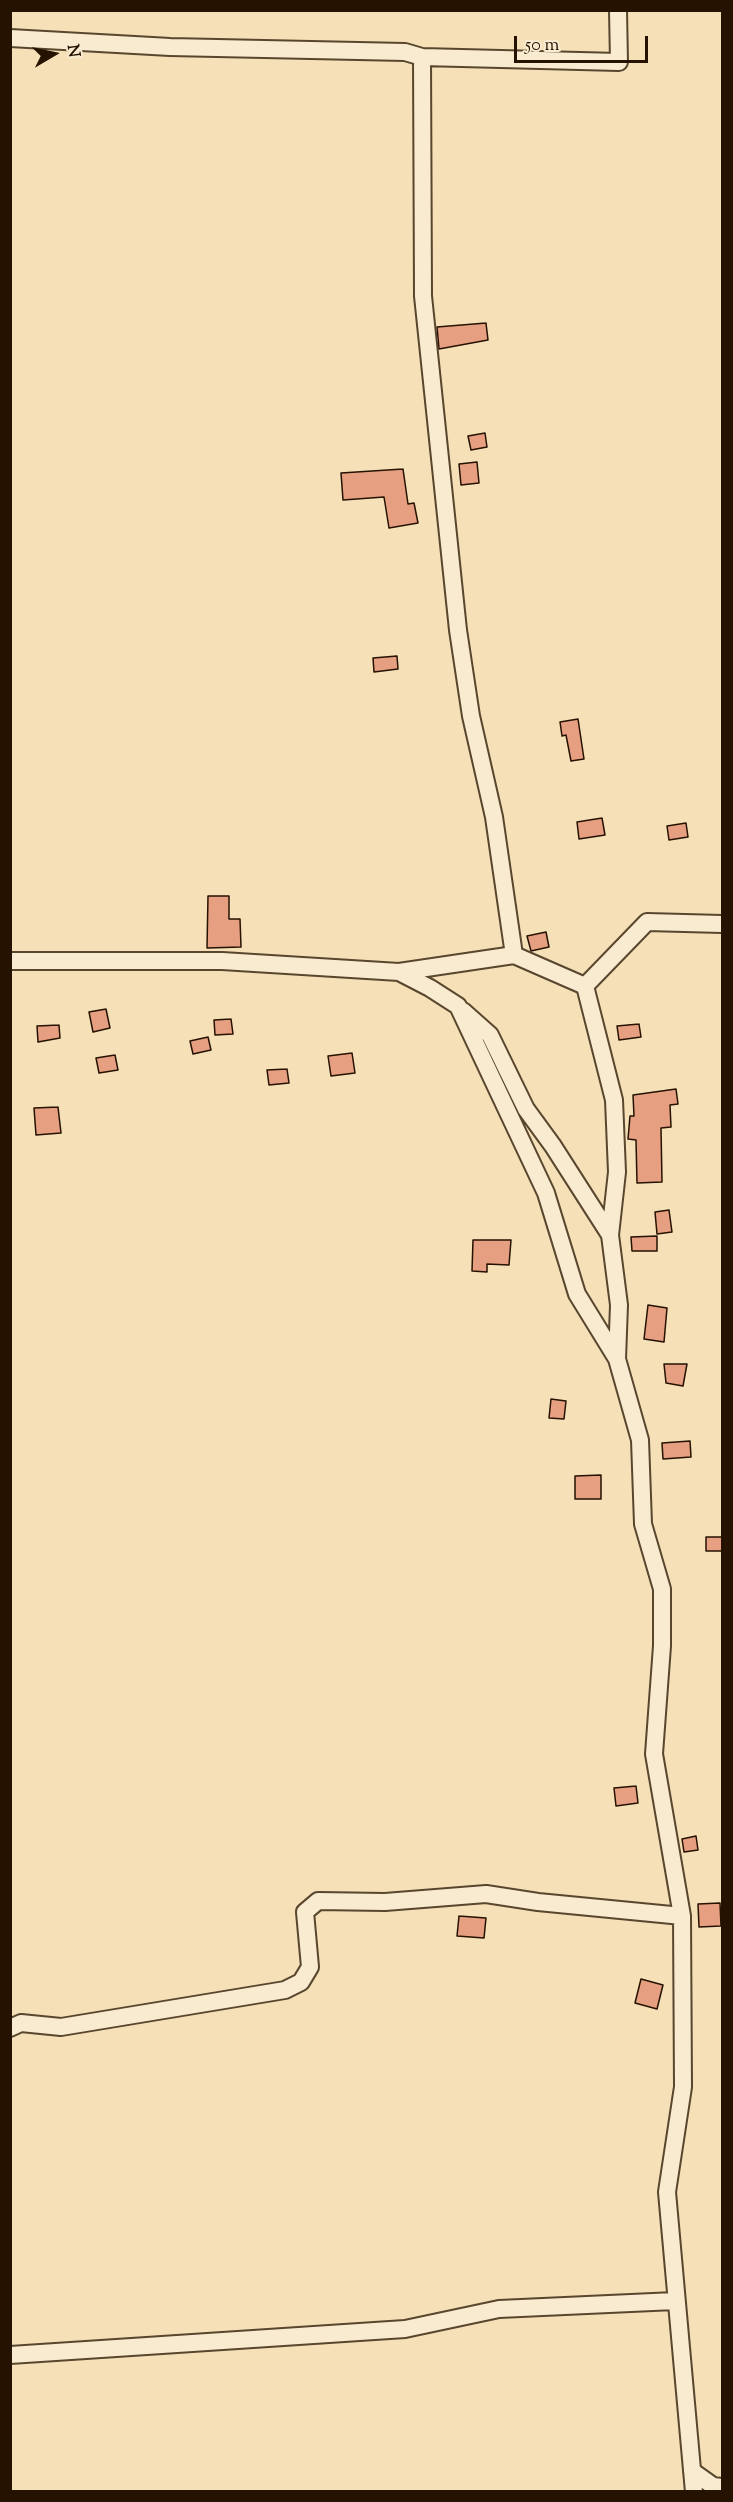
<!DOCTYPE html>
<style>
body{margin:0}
#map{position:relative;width:733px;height:2502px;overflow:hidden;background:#f5e0b7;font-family:"Sorts Mill Goudy",serif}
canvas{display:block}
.frame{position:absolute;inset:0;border:12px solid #251200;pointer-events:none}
.north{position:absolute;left:24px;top:24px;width:60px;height:60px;-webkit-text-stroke:4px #f8ebd0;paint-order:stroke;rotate:81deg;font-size:16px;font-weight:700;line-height:24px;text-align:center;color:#251200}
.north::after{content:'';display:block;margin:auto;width:21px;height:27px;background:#251200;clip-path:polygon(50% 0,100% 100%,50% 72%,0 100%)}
.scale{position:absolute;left:514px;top:36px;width:134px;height:27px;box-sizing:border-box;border:3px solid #251200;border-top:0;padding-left:8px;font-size:18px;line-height:21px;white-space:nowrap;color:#251200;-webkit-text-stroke:4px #f8ebd0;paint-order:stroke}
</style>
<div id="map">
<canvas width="733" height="2502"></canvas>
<div class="frame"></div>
<div class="north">N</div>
<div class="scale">50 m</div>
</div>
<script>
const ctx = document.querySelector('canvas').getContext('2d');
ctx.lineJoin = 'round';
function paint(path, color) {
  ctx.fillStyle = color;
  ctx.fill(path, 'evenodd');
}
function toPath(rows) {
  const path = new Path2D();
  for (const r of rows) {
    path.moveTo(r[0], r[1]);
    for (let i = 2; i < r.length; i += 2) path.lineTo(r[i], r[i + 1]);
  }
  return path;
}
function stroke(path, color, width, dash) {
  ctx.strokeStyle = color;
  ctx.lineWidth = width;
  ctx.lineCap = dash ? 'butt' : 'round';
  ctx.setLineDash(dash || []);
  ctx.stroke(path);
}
const building = toPath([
 [486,323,488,340,439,349,437,327,486,323],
 [485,433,487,447,471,450,468,436,485,433],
 [477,462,479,483,461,485,459,464,477,462],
 [403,469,408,504,414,503,418,523,389,528,384,497,343,500,341,473,403,469],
 [397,656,398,669,374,672,373,658,397,656],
 [578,719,584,759,571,761,566,735,562,736,560,722,578,719],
 [602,818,605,835,579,839,577,822,602,818],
 [686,823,688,837,669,840,667,826,686,823],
 [208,896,229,896,229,919,240,919,241,947,207,948,208,896],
 [546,932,549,947,531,951,527,936,546,932],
 [106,1009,110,1028,93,1032,89,1012,106,1009],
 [231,1019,233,1034,215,1035,214,1020,231,1019],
 [639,1024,641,1037,619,1040,617,1026,639,1024],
 [59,1025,60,1038,38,1042,37,1026,59,1025],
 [208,1037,211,1050,193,1054,190,1041,208,1037],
 [352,1053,355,1073,331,1076,328,1056,352,1053],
 [115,1055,118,1070,99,1073,96,1058,115,1055],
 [287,1069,289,1083,269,1085,267,1070,287,1069],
 [676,1089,678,1104,670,1105,671,1127,661,1128,662,1182,637,1183,636,1140,628,1139,630,1116,634,1116,633,1095,676,1089],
 [58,1107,61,1133,36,1135,34,1108,58,1107],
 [669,1210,672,1232,657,1234,655,1212,669,1210],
 [657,1236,657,1251,632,1251,631,1237,657,1236],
 [473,1240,511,1240,509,1265,487,1264,487,1272,472,1271,473,1240],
 [648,1305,667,1308,664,1342,644,1339,648,1305],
 [664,1364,687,1364,683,1386,666,1383,664,1364],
 [551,1399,566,1401,564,1419,549,1418,551,1399],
 [690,1441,691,1457,663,1459,662,1443,690,1441],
 [601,1475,601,1499,575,1499,575,1476,601,1475],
 [706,1537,723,1537,723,1551,706,1551,706,1537],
 [636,1786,638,1803,616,1806,614,1788,636,1786],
 [696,1836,698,1850,684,1852,682,1839,696,1836],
 [720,1903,721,1926,699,1927,698,1904,720,1903],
 [459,1916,486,1918,484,1938,457,1936,459,1916],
 [641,1979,663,1985,657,2009,635,2003,641,1979]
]);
paint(building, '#e69f80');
stroke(building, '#251200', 1.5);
const street = toPath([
 [10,38,170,47,405,52,422,57,423,296,458,630,471,716,494,817,514,955,585,986,647,922,722,924],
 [422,57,619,62,618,10],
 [10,961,222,961,399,972,514,955],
 [399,972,430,988,458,1006,546,1193,577,1294,617,1359],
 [585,986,614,1100,617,1172,610,1235,619,1305,617,1359,640,1440,643,1524,662,1589,662,1646,654,1754,682,1916,683,2087,667,2192,694,2492],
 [463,1011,490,1035,526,1109,553,1146,610,1235],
 [10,2028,21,2023,61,2027,285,1990,301,1982,310,1967,305,1912,318,1901,385,1902,486,1894,538,1902,682,1916],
 [10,2355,405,2329,499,2309,675,2301],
 [692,2471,713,2486,722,2487]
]);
stroke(street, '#59462e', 20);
stroke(street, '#f8ebd0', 16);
</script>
